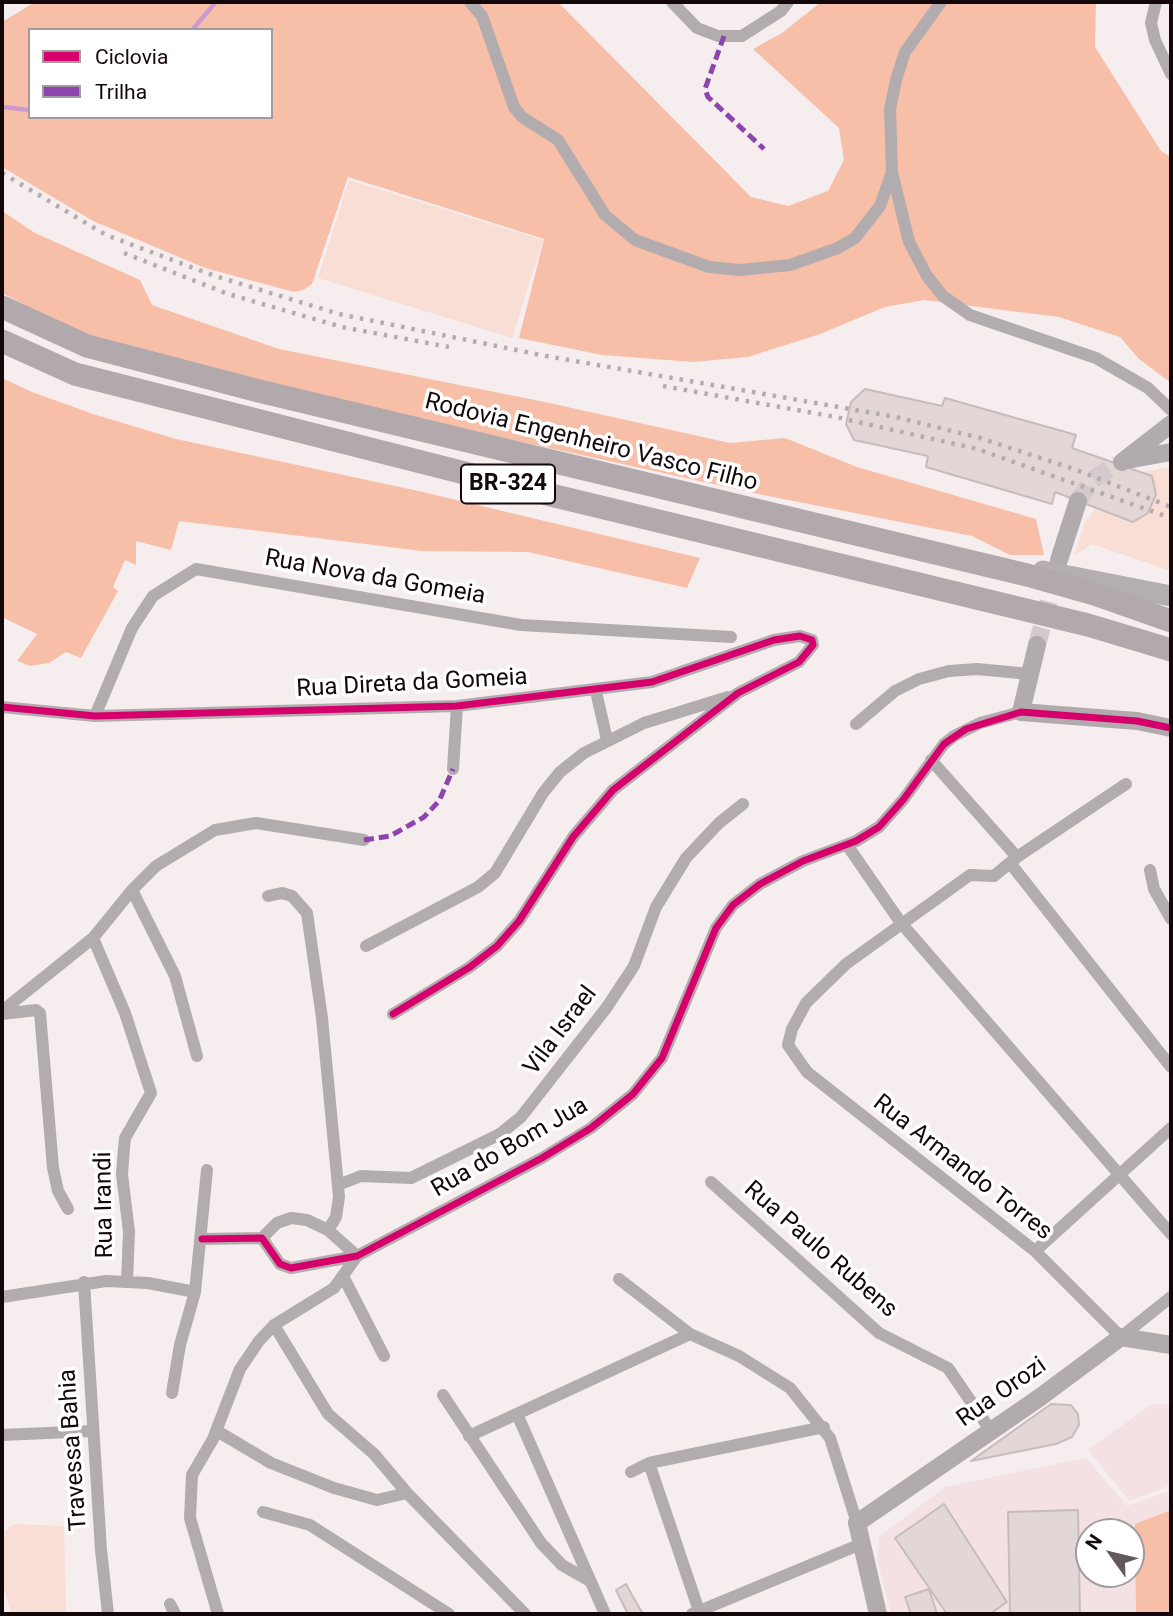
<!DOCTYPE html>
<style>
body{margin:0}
#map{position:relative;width:1173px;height:1616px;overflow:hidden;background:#f6edef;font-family:Roboto,sans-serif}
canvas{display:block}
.frame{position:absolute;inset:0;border:4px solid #14070a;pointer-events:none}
.legend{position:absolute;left:28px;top:28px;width:245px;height:91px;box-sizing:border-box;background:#fff;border:2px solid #a19c9d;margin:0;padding:9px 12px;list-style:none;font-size:21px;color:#14070a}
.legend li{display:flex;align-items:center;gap:14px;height:35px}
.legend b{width:35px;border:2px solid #a19c9d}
.north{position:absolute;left:1075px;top:1518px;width:70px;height:70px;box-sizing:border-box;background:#fff;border:2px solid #a19c9d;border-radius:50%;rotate:304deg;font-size:19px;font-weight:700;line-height:28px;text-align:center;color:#14070a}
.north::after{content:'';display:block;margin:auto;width:24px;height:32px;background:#63585a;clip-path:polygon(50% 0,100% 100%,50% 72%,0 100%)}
</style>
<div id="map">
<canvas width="1173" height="1616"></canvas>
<div class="frame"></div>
<ul class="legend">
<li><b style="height:9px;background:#d6006c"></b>Ciclovia</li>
<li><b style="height:9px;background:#8e44ad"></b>Trilha</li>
</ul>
<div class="north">N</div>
</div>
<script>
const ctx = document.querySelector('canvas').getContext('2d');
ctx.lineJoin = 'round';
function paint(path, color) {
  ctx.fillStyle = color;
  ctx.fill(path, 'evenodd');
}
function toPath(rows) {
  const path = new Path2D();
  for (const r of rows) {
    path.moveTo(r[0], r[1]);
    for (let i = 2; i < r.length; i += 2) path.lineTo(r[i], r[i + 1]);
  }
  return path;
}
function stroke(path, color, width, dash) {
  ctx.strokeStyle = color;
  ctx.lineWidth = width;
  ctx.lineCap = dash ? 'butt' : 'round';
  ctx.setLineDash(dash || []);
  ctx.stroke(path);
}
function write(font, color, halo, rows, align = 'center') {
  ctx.font = font + ' Roboto,sans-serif';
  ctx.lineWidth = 7;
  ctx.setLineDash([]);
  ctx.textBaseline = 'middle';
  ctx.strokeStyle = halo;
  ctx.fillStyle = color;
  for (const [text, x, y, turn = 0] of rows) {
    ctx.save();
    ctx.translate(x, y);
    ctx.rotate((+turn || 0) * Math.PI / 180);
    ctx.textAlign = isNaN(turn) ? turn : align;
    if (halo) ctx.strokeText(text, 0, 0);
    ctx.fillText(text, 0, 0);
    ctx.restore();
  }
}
paint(toPath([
 [1152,1404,1171,1404,1171,1485,1130,1501,1088,1450],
 [1086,1458,1127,1506,1171,1490,1171,1614,891,1614,877,1559,879,1537,945,1487],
 [1089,1532,1131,1532,1131,1574,1089,1574]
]), '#f4e1e4');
paint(toPath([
 [349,180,543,240,512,338,318,278],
 [1171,467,1171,571,1092,544,1074,556,1086,520,1124,475],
 [14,1524,64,1526,66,1614,11,1613,2,1581,2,1534]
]), '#f9ded5');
paint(toPath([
 [35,2,558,2,751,197,788,206,828,191,844,160,839,128,753,49,782,33,821,2,1096,2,1095,47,1161,151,1171,157,1171,383,1139,359,1120,337,1059,317,924,300,885,307,820,334,748,357,693,362,602,355,519,338,544,239,348,177,312,284,303,290,294,292,205,268,93,221,2,167,2,22],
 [30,30,271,30,271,117,30,117],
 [2,211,35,233,140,280,152,305,279,349,545,402,730,443,785,438,857,467,1036,519,1044,555,1010,555,972,536,763,495,359,406,112,343,69,328,2,293],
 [2,378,32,392,96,415,176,439,423,492,700,558,687,588,528,552,422,551,179,521,171,550,136,541,136,565,125,560,113,587,118,591,81,658,66,652,49,663,30,666,17,661,37,634,2,617],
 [1171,1510,1171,1614,1136,1614,1135,1524]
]), '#f8bfa8');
stroke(toPath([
 [192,30,216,2],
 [2,107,30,110]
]), '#cd9acd', 4.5);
const building = toPath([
 [865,389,942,406,945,398,1076,435,1072,448,1152,476,1156,494,1148,513,1133,522,1055,492,1052,504,926,467,928,456,854,440,846,424,851,402,865,389],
 [1051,1404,1071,1405,1078,1414,1079,1425,1072,1437,1056,1444,971,1461,1051,1404],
 [944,1504,1007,1602,990,1614,947,1614,895,1538,944,1504],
 [1078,1510,1080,1614,1010,1614,1008,1512,1078,1510],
 [626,1584,632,1595,643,1614,628,1614,616,1590,626,1584],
 [929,1589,937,1614,911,1614,905,1597,929,1589]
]);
paint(building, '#e2d6d6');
stroke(building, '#c7bcbc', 2);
stroke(toPath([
 [1078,501,1092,480,1117,464],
 [1037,645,1057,571]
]), '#d4cacd', 18, [18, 9]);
stroke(toPath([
 [470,2,482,16,514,107,522,117,558,140,605,215,635,240,709,267,740,270,790,265,838,248,855,238,880,206,892,172,890,109,896,80,905,52,941,2],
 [672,2,697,28,718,36,742,36,781,11,788,2],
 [1156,2,1151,23,1155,40,1171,74],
 [892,172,909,242,927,276,943,296,970,315,1096,358,1148,388,1171,410],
 [597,696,607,740],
 [2,707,95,716,457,706,652,682,774,640,800,636,812,640,813,645,799,662,738,693,613,790,573,837,519,921,497,946,470,967,393,1014],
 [95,716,132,628,153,596,196,569,521,625,731,637],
 [856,724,895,691,919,679,949,671,977,669,1030,674],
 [931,760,1017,857],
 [453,769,457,706],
 [1126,784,1017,857,994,876,970,875,846,964,806,1003,792,1029,788,1045,807,1072,1035,1251,1121,1337,1171,1297],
 [847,845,901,923,1171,1234],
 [1010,863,1171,1067],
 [1150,870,1154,889,1171,919],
 [132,890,175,976,197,1056],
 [268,896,282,893,292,896,307,913,322,1018,339,1197,336,1217,328,1230,357,1256],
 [93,938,125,1013,151,1093,125,1138,124,1148,122,1174,129,1232,127,1281],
 [366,946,478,887,495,873,543,793,560,772,584,753,644,723,728,697],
 [2,1011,93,938,132,890,156,866,215,830,256,823,364,840],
 [2,1014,36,1010,40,1013,53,1168,58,1191,68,1209],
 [711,1182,879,1333,948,1368,991,1431],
 [338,1185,361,1176,411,1178,500,1134,521,1117,607,1007,634,966,656,907,686,858,719,823,743,804],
 [262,1238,277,1223,291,1218,307,1220,328,1230],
 [202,1239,262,1238,280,1264,291,1268,357,1256,542,1158,591,1128,633,1094,662,1058,716,928,733,905,760,884,803,861,856,841,879,827,903,800,944,744,954,736,980,723,1021,712],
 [1035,1251,1171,1128],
 [344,1278,384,1356],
 [619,1279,690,1334,739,1356,790,1388,830,1438,857,1523],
 [84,1282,101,1550,108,1614],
 [2,1297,106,1281,148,1283,195,1292],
 [274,1325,328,1414,374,1454,407,1493,525,1614],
 [172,1393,180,1345,195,1292,207,1170],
 [443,1395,541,1543,562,1565,590,1581],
 [517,1414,605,1614],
 [217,1431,271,1463,334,1488,377,1500,407,1493],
 [2,1435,93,1431],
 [469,1436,690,1334],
 [649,1463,699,1611],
 [631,1472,649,1463,824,1427],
 [263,1512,310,1525,449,1614],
 [170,1604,175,1614],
 [218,1614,190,1518,192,1475,213,1439,240,1369,259,1341,274,1325,334,1288,357,1256],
 [692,1614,861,1544]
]), '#b2acae', 12);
stroke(toPath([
 [1127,460,1171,452],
 [1122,462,1171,424],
 [1059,560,1078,501],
 [1037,645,1021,712,1137,721,1171,728],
 [878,1614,857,1523,1039,1398,1121,1337,1171,1345]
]), '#b2abae', 18);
stroke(toPath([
 [1043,571,1171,596]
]), '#b5aeb1', 21);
stroke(toPath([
 [2,307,87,346,259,391,1027,575,1094,594,1171,621],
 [2,341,75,374,555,496,1088,625,1171,650]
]), '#b1a9ac', 23);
stroke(toPath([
 [2,173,106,235,215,276,339,314,546,356,896,417,980,438,1074,469,1171,507],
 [124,253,228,294,342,327,449,347],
 [663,386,836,417,977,449,1171,518]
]), '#b3acae', 4.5, [3.5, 7]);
stroke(toPath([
 [724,36,705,89,708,97,764,149],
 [364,840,390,836,424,817,439,801,453,769]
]), '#8e44ad', 5, [10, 5]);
stroke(toPath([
 [2,707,95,716,457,706,652,682,774,640,800,636,812,640,813,645,799,662,738,693,613,790,573,837,519,921,497,946,470,967,393,1014],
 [202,1239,262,1238,280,1264,291,1268,357,1256,542,1158,591,1128,633,1094,662,1058,716,928,733,905,760,884,803,861,856,841,879,827,903,800,944,744,966,729,1021,712,1137,721,1171,728]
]), '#d6006c', 7);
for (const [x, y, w] of [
 [508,484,94]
]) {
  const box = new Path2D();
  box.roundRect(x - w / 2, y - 19.5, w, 39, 5);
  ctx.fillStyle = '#fff';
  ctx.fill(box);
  stroke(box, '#14070a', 2);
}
write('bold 23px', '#14070a', null, [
 ["BR-324",508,484]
]);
write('24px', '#14070a', '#fff', [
 ["Rodovia Engenheiro Vasco Filho",591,443,14],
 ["Rua Nova da Gomeia",375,578,10],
 ["Rua Direta da Gomeia",412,684,-3],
 ["Vila Israel",561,1031,-53],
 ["Rua do Bom Jua",510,1148,-30],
 ["Rua Armando Torres",962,1168,38],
 ["Rua Irandi",105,1205,-91],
 ["Rua Paulo Rubens",820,1250,41],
 ["Rua Orozi",1002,1393,-35],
 ["Travessa Bahia",74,1450,-94]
]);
</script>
